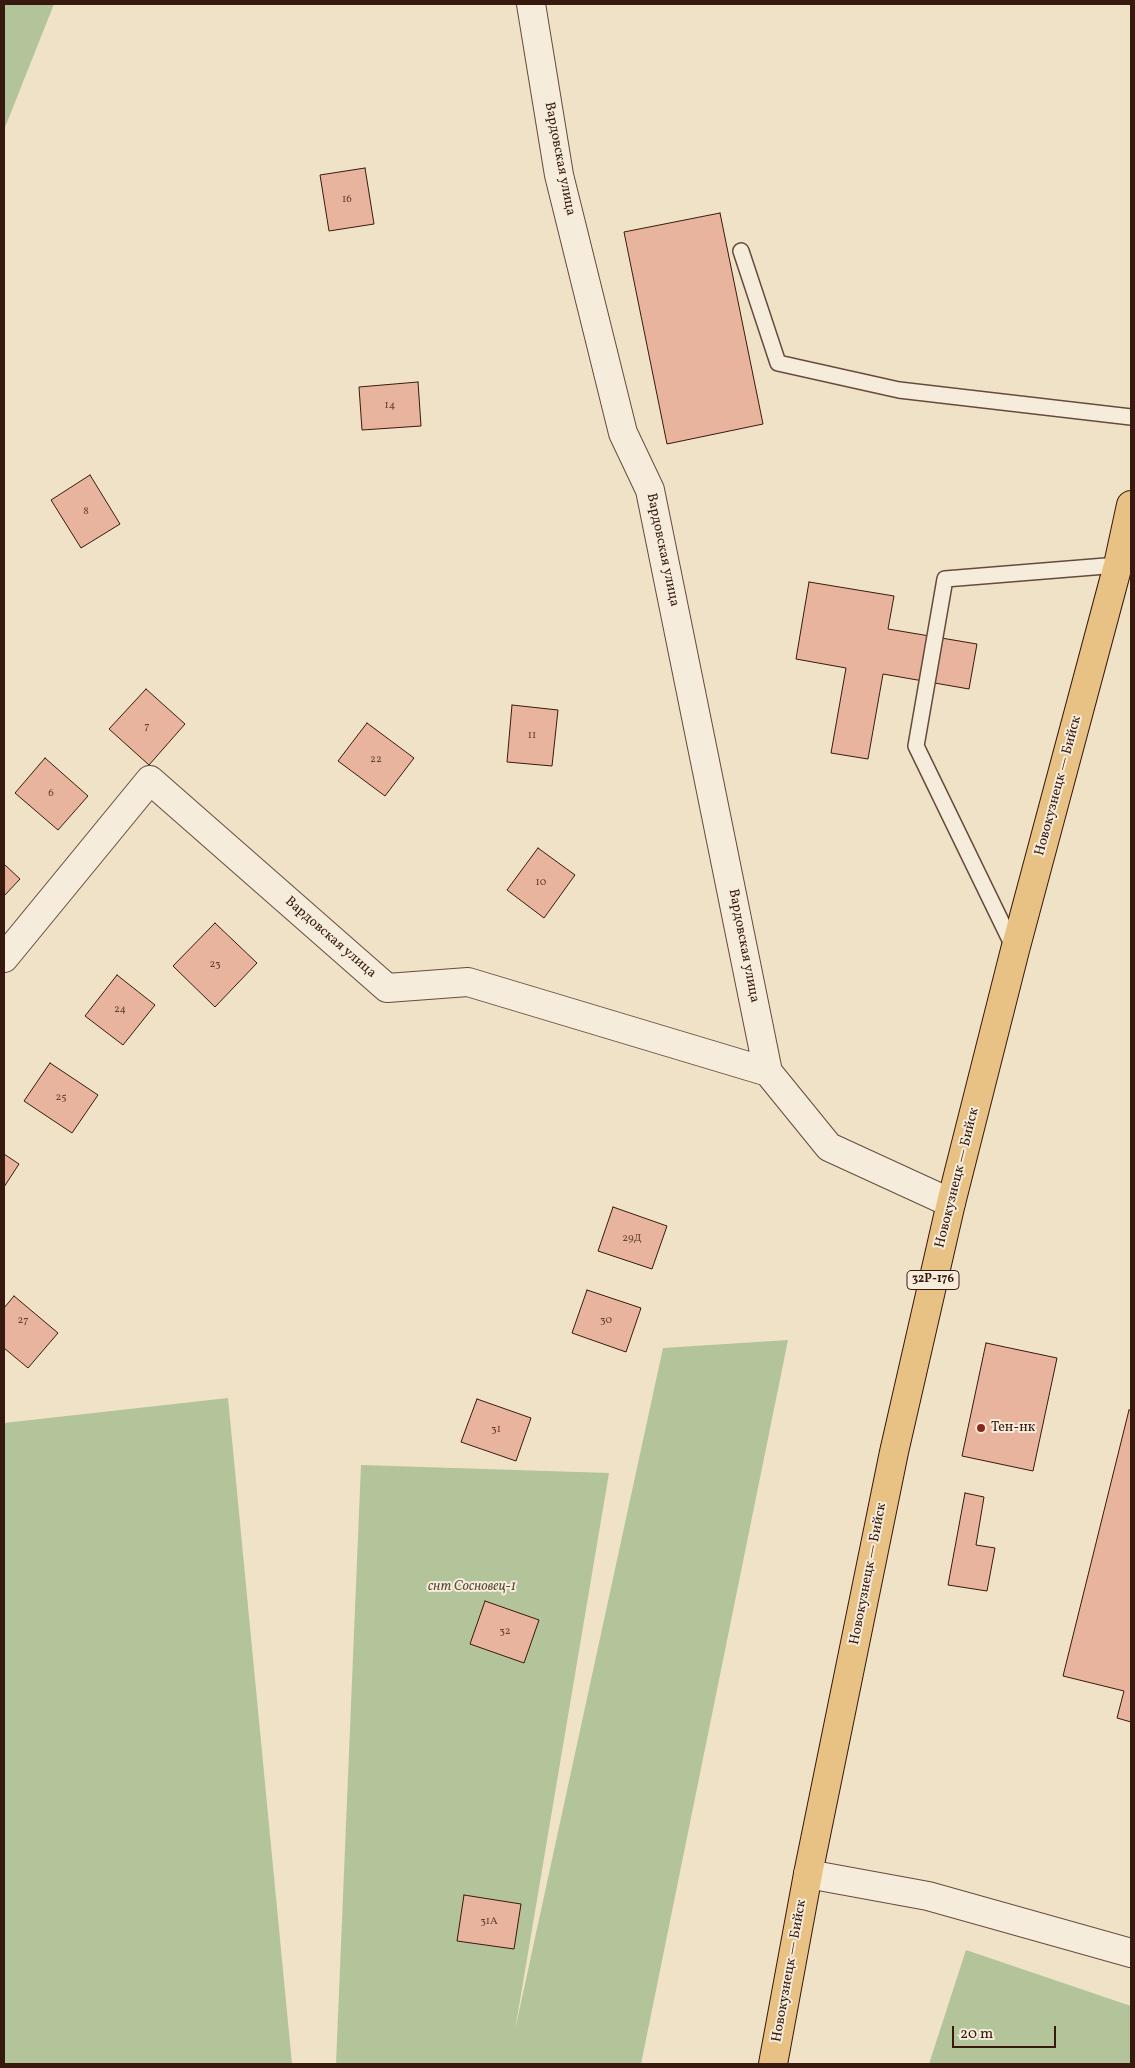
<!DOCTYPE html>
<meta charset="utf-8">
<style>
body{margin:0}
#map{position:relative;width:1135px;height:2068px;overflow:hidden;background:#efe2c7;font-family:Vollkorn,serif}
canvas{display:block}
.frame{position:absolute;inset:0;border:5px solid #38190e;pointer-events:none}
.scale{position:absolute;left:952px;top:2026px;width:104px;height:22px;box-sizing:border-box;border:2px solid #38190e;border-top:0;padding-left:6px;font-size:15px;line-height:18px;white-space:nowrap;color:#38190e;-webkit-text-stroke:4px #f5ecdb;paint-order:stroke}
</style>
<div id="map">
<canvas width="1135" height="2068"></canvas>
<div class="frame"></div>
<div class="scale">20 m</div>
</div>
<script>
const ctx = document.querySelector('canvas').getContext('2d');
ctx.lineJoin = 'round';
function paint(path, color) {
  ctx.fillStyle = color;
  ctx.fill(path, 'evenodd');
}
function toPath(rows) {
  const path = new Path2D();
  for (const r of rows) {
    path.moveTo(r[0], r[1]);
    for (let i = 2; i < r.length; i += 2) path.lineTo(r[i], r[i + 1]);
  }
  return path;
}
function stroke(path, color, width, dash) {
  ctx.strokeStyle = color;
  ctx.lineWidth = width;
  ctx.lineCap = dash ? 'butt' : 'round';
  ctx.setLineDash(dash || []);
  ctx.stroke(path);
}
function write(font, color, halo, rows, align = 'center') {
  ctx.font = font + ' Vollkorn,serif';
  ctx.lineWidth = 4;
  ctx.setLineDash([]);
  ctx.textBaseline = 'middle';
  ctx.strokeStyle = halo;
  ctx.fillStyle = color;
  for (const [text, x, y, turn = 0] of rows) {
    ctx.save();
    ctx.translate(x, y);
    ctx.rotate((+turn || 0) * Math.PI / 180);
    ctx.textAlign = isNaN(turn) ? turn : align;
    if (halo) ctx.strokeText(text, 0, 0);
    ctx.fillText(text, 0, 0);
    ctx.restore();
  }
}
paint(toPath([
 [4,4,54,4,4,130],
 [788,1340,641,2064,336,2064,361,1465,609,1473,515,2030,663,1348],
 [228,1398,292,2064,4,2064,4,1423],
 [966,1950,1131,2006,1131,2064,929,2064]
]), '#b3c49a');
const building = toPath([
 [365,168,374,224,329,231,320,175,365,168],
 [720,213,763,424,667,444,624,232,720,213],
 [418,382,421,426,362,430,359,387,418,382],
 [90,475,120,524,81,548,51,500,90,475],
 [809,582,894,596,888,629,977,644,969,689,883,674,868,759,831,753,846,668,796,659,809,582],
 [146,689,185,724,149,765,109,729,146,689],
 [512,705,558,710,552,766,507,762,512,705],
 [367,723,414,758,385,796,338,761,367,723],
 [45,758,88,796,58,830,15,793,45,758],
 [538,848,575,875,544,918,507,890,538,848],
 [4,864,20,879,4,896,4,864],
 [215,923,257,963,215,1007,173,966,215,923],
 [117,975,155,1005,123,1045,85,1016,117,975],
 [50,1063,98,1095,72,1133,24,1101,50,1063],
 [4,1154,19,1164,4,1187,4,1154],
 [613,1207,667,1226,652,1269,598,1251,613,1207],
 [587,1290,641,1308,626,1352,572,1333,587,1290],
 [14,1296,58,1333,28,1368,4,1348,4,1308,14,1296],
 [986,1343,1057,1358,1033,1471,962,1456,986,1343],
 [477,1399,531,1418,516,1461,461,1442,477,1399],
 [1129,1410,1131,1410,1131,1722,1117,1718,1124,1691,1063,1676,1129,1410],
 [965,1493,984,1497,976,1545,995,1548,987,1591,948,1585,965,1493],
 [485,1601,539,1620,524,1663,470,1644,485,1601],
 [464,1895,521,1904,514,1949,457,1941,464,1895]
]);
paint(building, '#e9b49d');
stroke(building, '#38190e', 1);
const service = toPath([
 [741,251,778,363,899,390,1131,417],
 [1014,948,916,746,945,579,1118,565]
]);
const minor = toPath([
 [531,4,559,175,623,433,650,490,768,1072],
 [4,958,150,780,387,988,468,982,768,1072,829,1147,951,1203],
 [808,1874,928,1896,1131,1953]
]);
const primary = toPath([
 [773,2064,808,1874,894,1452,951,1203,1015,950,1118,565,1131,505]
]);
stroke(service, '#664b3c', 18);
stroke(minor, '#664b3c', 30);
stroke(primary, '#38190e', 30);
stroke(service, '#f5ecdb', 15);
stroke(minor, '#f5ecdb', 28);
stroke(primary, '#e8c184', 28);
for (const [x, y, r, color] of [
 [981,1428,5,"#8f2418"]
]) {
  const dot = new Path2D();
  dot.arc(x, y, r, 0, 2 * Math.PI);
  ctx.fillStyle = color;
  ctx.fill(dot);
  stroke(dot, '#f5ecdb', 2);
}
write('11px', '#644032', null, [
 ["16",347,200],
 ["14",390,406],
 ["8",86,512],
 ["7",147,727],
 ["11",532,736],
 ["22",376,760],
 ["6",51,794],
 ["10",541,883],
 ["23",215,965],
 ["24",120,1010],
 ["25",61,1098],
 ["29Д",632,1239],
 ["27",23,1321],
 ["30",606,1321],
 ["31",496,1430],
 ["32",505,1632],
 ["31А",489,1922]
]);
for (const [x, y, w] of [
 [933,1280,52]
]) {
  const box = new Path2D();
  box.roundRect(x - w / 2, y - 9.5, w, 19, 4);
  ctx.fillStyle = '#f5ecdb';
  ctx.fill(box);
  stroke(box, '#38190e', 1);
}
write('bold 12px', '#38190e', null, [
 ["32Р-176",933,1280]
]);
write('14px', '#38190e', '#f5ecdb', [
 ["Вардовская улица",559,159,79],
 ["Вардовская улица",662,550,78],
 ["Новокузнецк — Бийск",1059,786,-75],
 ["Вардовская улица",330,938,41],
 ["Вардовская улица",743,946,79],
 ["Новокузнецк — Бийск",958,1178,-76],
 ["Новокузнецк — Бийск",869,1574,-79],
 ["Новокузнецк — Бийск",790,1971,-80]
]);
write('14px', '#38190e', '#f5ecdb', [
 ["Тен-нк",991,1428]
], 'left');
write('italic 14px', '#5d4c38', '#f5ecdb', [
 ["снт Сосновец-1",472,1587]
]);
</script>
